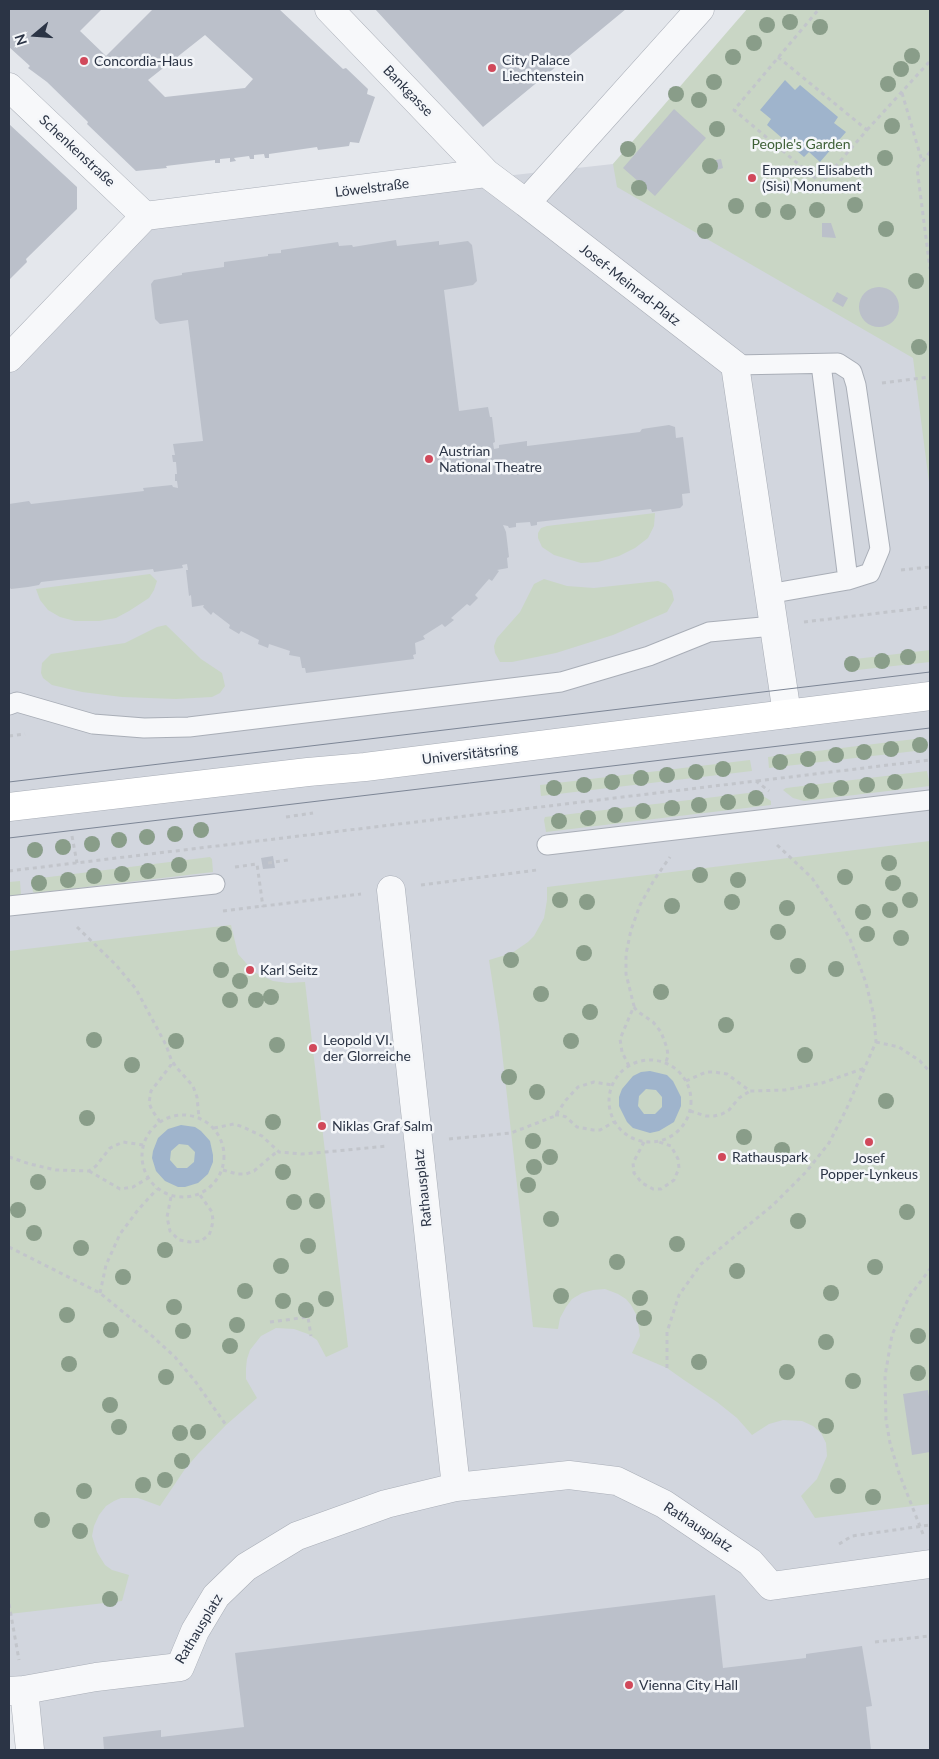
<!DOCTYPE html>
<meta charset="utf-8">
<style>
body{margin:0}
#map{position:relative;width:939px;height:1759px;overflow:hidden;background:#e4e7ec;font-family:Lato,sans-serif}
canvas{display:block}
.frame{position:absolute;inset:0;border:10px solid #2b3445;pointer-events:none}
.north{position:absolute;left:10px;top:10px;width:50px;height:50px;-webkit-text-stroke:4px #f4f6f9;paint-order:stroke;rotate:252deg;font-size:14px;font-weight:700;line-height:20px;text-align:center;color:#2b3445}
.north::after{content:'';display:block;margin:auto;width:18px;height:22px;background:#2b3445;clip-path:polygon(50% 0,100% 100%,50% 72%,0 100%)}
</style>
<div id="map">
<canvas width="939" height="1759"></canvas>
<div class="frame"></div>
<div class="north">N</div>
</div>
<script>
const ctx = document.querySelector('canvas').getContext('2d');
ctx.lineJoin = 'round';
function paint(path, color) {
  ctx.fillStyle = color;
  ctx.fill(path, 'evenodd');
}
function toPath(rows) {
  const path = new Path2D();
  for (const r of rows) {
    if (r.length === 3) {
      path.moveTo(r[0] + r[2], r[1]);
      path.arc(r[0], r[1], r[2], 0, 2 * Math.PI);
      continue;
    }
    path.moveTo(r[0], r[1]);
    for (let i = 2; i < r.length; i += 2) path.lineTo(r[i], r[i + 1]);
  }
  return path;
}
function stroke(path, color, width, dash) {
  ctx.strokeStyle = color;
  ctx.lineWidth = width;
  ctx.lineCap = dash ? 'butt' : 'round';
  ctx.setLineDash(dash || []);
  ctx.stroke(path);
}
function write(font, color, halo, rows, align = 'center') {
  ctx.font = font + ' Lato,sans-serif';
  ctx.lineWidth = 5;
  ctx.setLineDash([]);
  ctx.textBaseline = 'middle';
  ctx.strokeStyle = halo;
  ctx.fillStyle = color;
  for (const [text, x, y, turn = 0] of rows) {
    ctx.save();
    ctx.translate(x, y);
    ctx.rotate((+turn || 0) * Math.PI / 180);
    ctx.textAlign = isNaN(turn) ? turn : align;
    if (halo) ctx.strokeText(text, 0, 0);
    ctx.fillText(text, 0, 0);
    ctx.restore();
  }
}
paint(toPath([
 [750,9,930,9,930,1750,33,1750,9,1689,9,356,145,216,613,164]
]), '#d2d6de');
paint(toPath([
 [747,9,930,9,930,490,913,358,617,187,613,164],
 [655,513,654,526,648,538,635,548,619,556,598,562,581,563,554,555,542,547,538,538,538,533,541,528,547,526],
 [150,574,157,581,154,590,149,598,129,611,116,618,99,621,75,621,60,617,48,610,40,600,36,589],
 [544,579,567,586,594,588,658,581,666,584,672,591,674,600,667,612,613,635,556,653,512,662,500,662,495,653,494,646,497,638,520,612,534,584],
 [166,625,201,659,222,673,225,686,220,693,212,697,176,699,122,697,82,692,52,685,43,678,41,673,42,663,51,654,125,643,157,627],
 [930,650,930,662,848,671,847,660],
 [923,738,924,750,769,768,768,757],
 [750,760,752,771,541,796,540,785],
 [927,771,930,786,804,801,793,798,783,790,786,788],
 [757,792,771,801,771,805,546,832,544,820,545,817],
 [930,841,930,1504,815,1518,801,1496,817,1479,827,1456,826,1443,821,1433,813,1426,802,1421,783,1420,769,1424,752,1435,737,1418,717,1402,684,1380,667,1368,632,1353,640,1336,637,1316,631,1305,626,1299,618,1294,605,1289,593,1290,582,1293,572,1299,566,1307,560,1318,558,1329,533,1327,499,1025,489,960,512,953,528,942,534,936,544,918,547,900,547,887],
 [210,857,212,859,213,872,35,893,33,892,31,881,33,879],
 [20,881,21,895,9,896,9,882],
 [231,925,238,954,254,972,273,981,288,983,305,982,348,1347,326,1357,317,1340,308,1334,294,1329,276,1328,261,1336,250,1350,247,1359,246,1368,246,1379,257,1398,226,1425,198,1454,185,1469,160,1506,138,1498,121,1498,114,1501,106,1506,99,1515,94,1526,92,1536,97,1552,105,1565,112,1570,129,1575,122,1601,9,1614,9,951]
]), '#c9d6c5');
paint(toPath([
 [785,80,795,90,800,85,838,117,834,123,846,132,820,162,809,152,804,157,767,125,771,119,760,110],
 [650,1071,667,1075,673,1081,681,1097,681,1106,674,1122,659,1131,650,1133,633,1128,627,1122,619,1106,619,1097,622,1089,633,1076,641,1072],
 [646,1089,656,1090,662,1097,662,1107,655,1114,644,1114,638,1106,639,1096],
 [181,1125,195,1127,201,1131,210,1141,213,1155,213,1162,208,1174,198,1183,185,1187,178,1187,165,1181,156,1171,152,1158,153,1151,158,1138,168,1129],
 [179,1144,188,1145,195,1152,194,1162,187,1168,177,1168,170,1160,171,1151]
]), '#9fb4cc');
paint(toPath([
 [9,9,102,9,80,31,106,56,153,9,279,9,343,69,346,68,368,89,367,94,375,97,359,143,350,142,349,146,318,150,317,147,269,154,269,158,265,158,264,154,254,155,254,159,250,159,249,156,234,158,236,161,230,162,230,158,220,159,220,163,215,163,215,160,166,166,167,168,136,171,87,124,88,122,47,82,28,68,30,66,9,47],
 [205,35,253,79,245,88,165,97,148,80],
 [375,9,626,9,483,127],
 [674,109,706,138,655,196,623,168],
 [9,124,77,187,77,209,26,259,27,262,9,280],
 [721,159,723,168,714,171,711,161],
 [822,223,831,223,836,238,822,237],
 [396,240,397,246,439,241,439,245,468,241,472,245,477,281,473,285,444,290,459,411,488,407,490,417,492,417,495,442,493,443,494,449,499,448,499,445,527,441,527,446,640,432,642,429,669,425,675,427,676,438,683,437,690,493,682,494,683,505,680,508,652,512,651,509,537,522,537,525,531,526,530,522,516,523,516,527,509,528,508,526,503,525,506,532,509,557,507,558,508,568,497,570,499,571,492,581,489,579,475,595,478,598,470,606,467,604,451,618,454,620,445,627,442,624,423,636,425,639,415,643,416,654,413,655,414,659,306,673,305,668,302,668,300,657,289,655,290,651,269,644,268,648,258,644,259,640,241,631,239,634,229,628,230,625,213,612,211,615,203,607,204,605,192,607,191,595,189,596,186,570,188,570,187,564,182,565,183,568,154,572,153,569,41,582,39,585,28,587,11,589,9,587,9,504,29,501,31,504,144,491,143,488,172,485,173,487,178,488,177,481,175,481,175,474,177,474,176,462,173,462,172,455,175,455,173,444,203,441,188,320,160,324,155,319,151,284,154,280,182,275,182,273,224,267,224,262,268,256,268,254,281,253,281,250,338,242,339,246,352,245,353,247],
 [879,307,20],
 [837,292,848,298,843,307,832,301],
 [273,856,275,868,263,869,261,858],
 [928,1390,930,1404,930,1452,912,1455,903,1394],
 [715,1595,723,1668,806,1658,806,1654,862,1646,872,1706,866,1707,871,1750,104,1750,103,1737,161,1730,161,1737,244,1727,235,1653]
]), '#bbc0ca');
const lane = toPath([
 [821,364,848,580],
 [735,365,838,363,852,372,856,385,880,549,870,573,848,580,768,594],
 [9,705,17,702,93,724,144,728,189,727,561,682,649,656,709,632,773,626],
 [547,845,930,800],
 [9,906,215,884]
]);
const street = toPath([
 [329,9,486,173],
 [9,87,145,216],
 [526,203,735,365,787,714],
 [9,358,145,216,486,173,526,203,700,9],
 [391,890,456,1487],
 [24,1690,30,1750],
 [9,1691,24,1690,96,1677,180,1667,195,1631,216,1596,246,1567,297,1536,386,1504,456,1487,569,1475,617,1481,664,1504,750,1562,771,1586,930,1564]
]);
const secondary = toPath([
 [9,807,308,772,365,767,930,696]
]);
stroke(lane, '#a9aeb7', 21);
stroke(street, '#a9aeb7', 29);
stroke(secondary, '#a9aeb7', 29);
stroke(toPath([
 [778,57,867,130,821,183,734,110,819,9],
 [902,93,922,161],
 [867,130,930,61],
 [930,152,917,168,930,269],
 [882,383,930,377],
 [901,570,930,567],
 [804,622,930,607],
 [9,736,25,734],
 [757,781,930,760],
 [286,817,313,813],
 [72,836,77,863],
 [268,863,288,860],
 [235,867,257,864,263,907],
 [9,871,756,781,769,791],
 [421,885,537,870],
 [223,911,361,894],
 [77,927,116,965,136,989,166,1045,171,1059,176,1067,193,1086,197,1097,199,1118],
 [634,1007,637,1011,653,1022,661,1032,667,1048,668,1056,666,1062],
 [876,1042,899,1047,920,1061,930,1072],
 [650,1101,41],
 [629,1066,622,1052,620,1039,634,1006,626,974,626,954,631,930,640,905,654,880,670,857],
 [686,1081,706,1072,714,1072,727,1074,750,1091,785,1090,822,1083,865,1068],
 [690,1111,706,1116,714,1116,722,1114,729,1110,739,1098,750,1091],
 [183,1156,41],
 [555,1115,560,1115,566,1117,577,1127,593,1130,600,1130,614,1122],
 [160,1122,152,1110,149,1103,151,1091,171,1065,171,1060],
 [214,1128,234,1124,243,1127,262,1136,279,1152,302,1154,325,1152,388,1146],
 [449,1139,511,1133,555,1116,566,1100,578,1087,594,1082,612,1085],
 [644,1142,633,1163,634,1173,642,1183,653,1189,661,1189,674,1180,679,1168,678,1159,671,1146,659,1142],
 [9,1157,30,1164,56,1170,89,1171,96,1166,110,1148,123,1142,143,1145],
 [223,1170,237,1174,246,1174,254,1171,274,1154,279,1152],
 [89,1171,120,1189,133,1187,148,1178],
 [171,1197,167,1217,170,1231,179,1240,190,1242,201,1241,209,1235,211,1230,213,1221,212,1212,200,1195],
 [9,1247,100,1293,151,1335,175,1357,195,1381,226,1425],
 [100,1293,106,1265,120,1234,138,1210,157,1189],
 [270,1322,308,1317,311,1336],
 [667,1368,667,1332,679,1295,701,1264,773,1205,806,1172,829,1143,846,1110,876,1042,874,1016,866,983,850,939,831,906,812,878,776,844],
 [923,1534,899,1473,890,1443,886,1420,885,1376,892,1335,909,1297,930,1269],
 [839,1544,852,1536,930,1525],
 [9,1604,19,1660],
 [875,1642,930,1636]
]), '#c2c5cb', 3, [4, 4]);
stroke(lane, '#f7f8fa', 19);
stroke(street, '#f7f8fa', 28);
stroke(secondary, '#fff', 28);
stroke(toPath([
 [9,782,930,672],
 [9,838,930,728]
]), '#7d8696', 1);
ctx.fillStyle = '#899d89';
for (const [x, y] of [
 [790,22],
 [767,25],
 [820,27],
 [754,43],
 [912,56],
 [733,57],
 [901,69],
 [714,82],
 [888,84],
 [676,94],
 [699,100],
 [892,126],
 [717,129],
 [628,149],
 [885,158],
 [710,166],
 [639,188],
 [855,205],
 [736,206],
 [763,210],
 [817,210],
 [788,212],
 [886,229],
 [705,231],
 [916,281],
 [919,347],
 [908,657],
 [882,661],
 [852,664],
 [920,745],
 [891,749],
 [864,752],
 [836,755],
 [808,759],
 [780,762],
 [723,769],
 [696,772],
 [667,775],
 [641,778],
 [612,782],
 [895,782],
 [584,785],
 [867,785],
 [554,788],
 [841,788],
 [811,791],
 [756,798],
 [728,802],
 [699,805],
 [672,808],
 [643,811],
 [615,815],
 [588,818],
 [559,821],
 [201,830],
 [175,834],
 [147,837],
 [119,840],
 [92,844],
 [63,847],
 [35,850],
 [889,863],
 [179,865],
 [148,871],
 [122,874],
 [700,875],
 [94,876],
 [845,877],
 [68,880],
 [738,880],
 [39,883],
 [893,883],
 [560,900],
 [910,900],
 [587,902],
 [732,902],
 [672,906],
 [787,908],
 [890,910],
 [863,912],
 [778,932],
 [224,934],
 [867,934],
 [901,938],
 [584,953],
 [511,960],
 [798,966],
 [836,969],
 [221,970],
 [240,981],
 [661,992],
 [541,994],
 [271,997],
 [230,1000],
 [256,1000],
 [590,1012],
 [726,1025],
 [94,1040],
 [176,1041],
 [571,1041],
 [277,1045],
 [805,1055],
 [132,1065],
 [509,1077],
 [537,1092],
 [886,1101],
 [87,1118],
 [273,1122],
 [744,1137],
 [533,1141],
 [782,1150],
 [550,1157],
 [534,1167],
 [283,1172],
 [38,1182],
 [528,1185],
 [317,1201],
 [294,1202],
 [18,1210],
 [907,1212],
 [551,1219],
 [798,1221],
 [34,1233],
 [677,1244],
 [308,1246],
 [81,1248],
 [165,1250],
 [617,1262],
 [281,1266],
 [875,1267],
 [737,1271],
 [123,1277],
 [245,1291],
 [831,1293],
 [561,1296],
 [640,1298],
 [326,1299],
 [283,1301],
 [174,1307],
 [306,1310],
 [67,1315],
 [644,1318],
 [237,1325],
 [111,1330],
 [183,1331],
 [918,1336],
 [826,1342],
 [230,1346],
 [699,1362],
 [69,1364],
 [787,1372],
 [918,1373],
 [166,1377],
 [853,1381],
 [110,1405],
 [826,1426],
 [119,1427],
 [198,1432],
 [180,1433],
 [182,1461],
 [165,1480],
 [143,1485],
 [838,1486],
 [84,1491],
 [873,1497],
 [42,1520],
 [80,1531],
 [110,1599]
]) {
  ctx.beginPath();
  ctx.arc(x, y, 8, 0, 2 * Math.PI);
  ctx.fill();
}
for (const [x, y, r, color] of [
 [84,61,5,"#d1495b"],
 [492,68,5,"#d1495b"],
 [752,178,5,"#d1495b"],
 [429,459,5,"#d1495b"],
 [250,970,5,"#d1495b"],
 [313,1048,5,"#d1495b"],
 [322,1126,5,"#d1495b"],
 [869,1142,5,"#d1495b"],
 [722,1157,5,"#d1495b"],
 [629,1685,5,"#d1495b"]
]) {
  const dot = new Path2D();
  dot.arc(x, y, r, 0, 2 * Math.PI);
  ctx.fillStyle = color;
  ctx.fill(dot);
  stroke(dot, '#f4f6f9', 2);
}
write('14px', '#2b3445', '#f4f6f9', [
 ["City Palace",502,60],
 ["Liechtenstein",502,76],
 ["Concordia-Haus",94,61],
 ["Empress Elisabeth",762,170],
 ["(Sisi) Monument",762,186],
 ["Austrian",439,451],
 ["National Theatre",439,467],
 ["Karl Seitz",260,970],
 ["Leopold VI.",323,1040],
 ["der Glorreiche",323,1056],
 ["Niklas Graf Salm",332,1126],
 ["Rathauspark",732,1157],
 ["Josef",869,1158,"center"],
 ["Popper-Lynkeus",869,1174,"center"],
 ["Vienna City Hall",639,1685]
], 'left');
write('14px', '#2b3445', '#f4f6f9', [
 ["Bankgasse",408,91,46],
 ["Schenkenstraße",77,151,43],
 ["Löwelstraße",372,188,-7],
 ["Josef-Meinrad-Platz",630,285,38],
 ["Universitätsring",470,754,-7],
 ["Rathausplatz",423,1188,-96],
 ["Rathausplatz",698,1527,33],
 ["Rathausplatz",199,1629,-59]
]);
write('14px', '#3f6138', '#f4f6f9', [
 ["People's Garden",801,144]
]);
</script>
